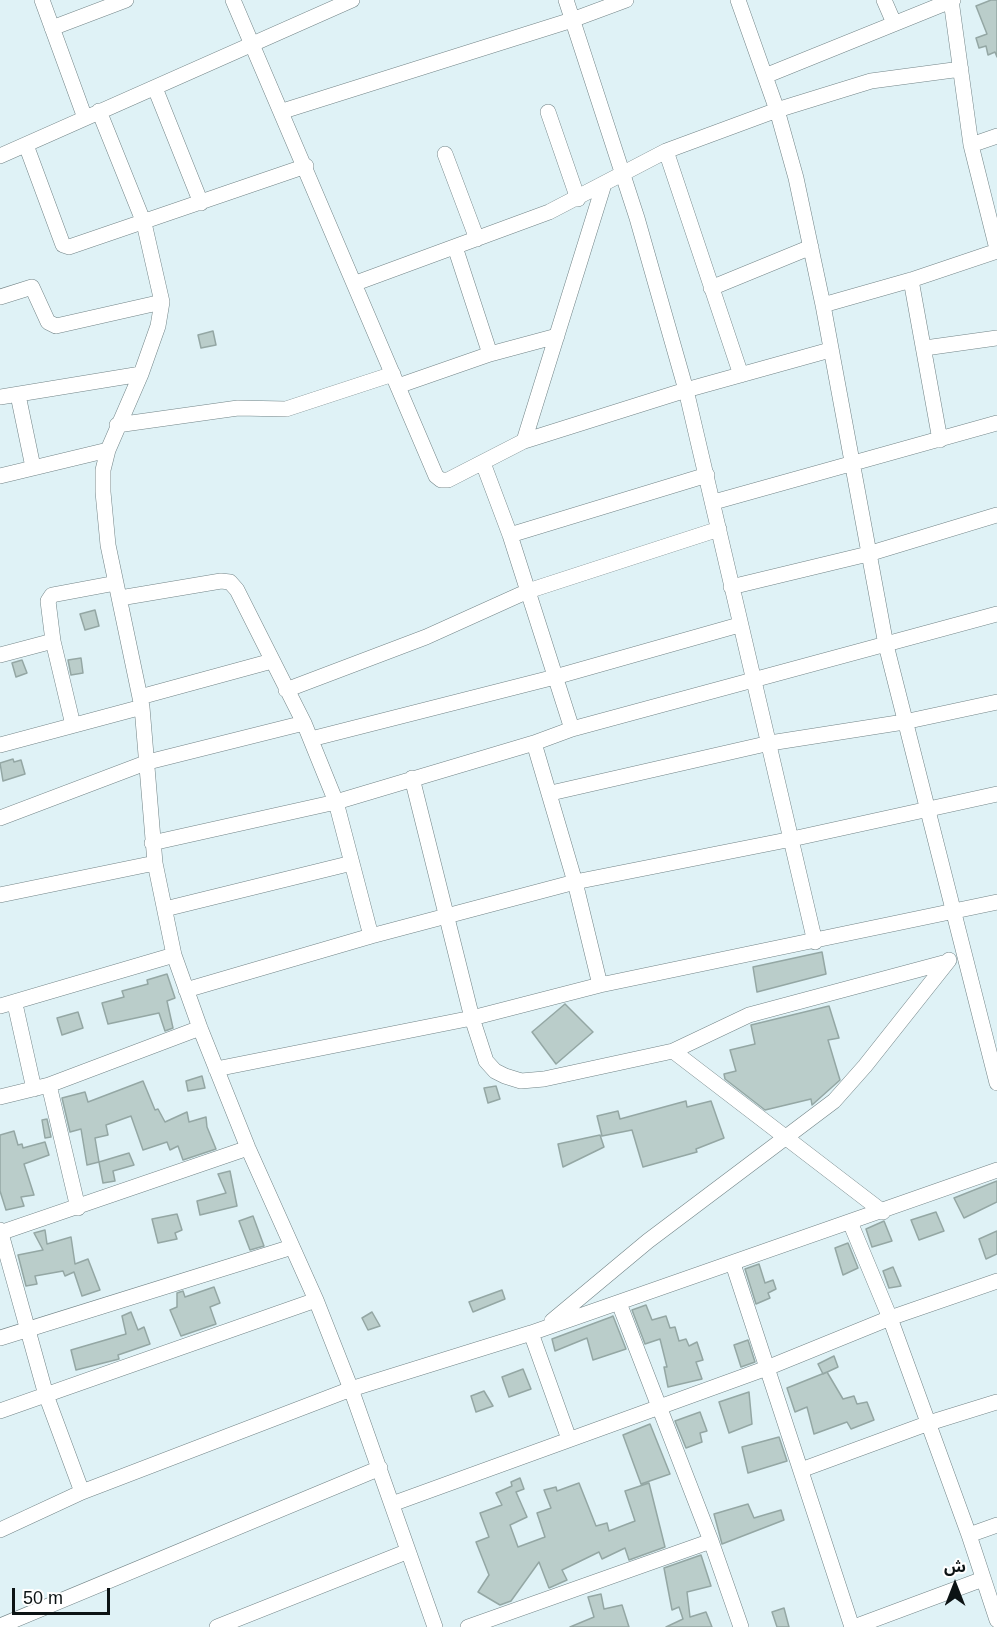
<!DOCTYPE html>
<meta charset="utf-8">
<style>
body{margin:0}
#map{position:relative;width:997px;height:1627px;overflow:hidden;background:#dff2f6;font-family:Helvetica,"Noto Sans Arabic",sans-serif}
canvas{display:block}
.north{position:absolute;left:925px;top:1555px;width:60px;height:60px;-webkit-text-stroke:4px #fff;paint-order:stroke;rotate:0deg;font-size:16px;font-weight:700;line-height:24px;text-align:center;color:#0c1314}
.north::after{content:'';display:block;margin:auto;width:21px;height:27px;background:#0c1314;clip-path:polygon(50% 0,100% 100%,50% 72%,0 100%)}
.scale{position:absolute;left:12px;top:1588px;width:98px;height:27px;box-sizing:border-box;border:3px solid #0c1314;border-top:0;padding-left:8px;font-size:18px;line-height:21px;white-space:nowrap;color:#0c1314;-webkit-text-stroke:4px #fff;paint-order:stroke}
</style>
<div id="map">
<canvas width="997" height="1627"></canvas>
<div class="north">ش</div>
<div class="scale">50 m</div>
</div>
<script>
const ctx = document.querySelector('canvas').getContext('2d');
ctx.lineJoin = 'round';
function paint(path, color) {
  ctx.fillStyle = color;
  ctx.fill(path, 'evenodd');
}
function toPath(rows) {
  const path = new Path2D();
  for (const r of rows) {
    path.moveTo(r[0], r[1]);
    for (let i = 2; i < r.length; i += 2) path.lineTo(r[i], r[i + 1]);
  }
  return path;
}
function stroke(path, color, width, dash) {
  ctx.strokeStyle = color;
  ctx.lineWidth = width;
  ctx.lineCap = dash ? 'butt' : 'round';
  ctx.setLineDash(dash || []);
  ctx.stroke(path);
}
const building = toPath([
 [991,0,997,0,997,57,995,52,988,55,986,46,979,48,976,38,987,34,976,6,991,0],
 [213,331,216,345,201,348,198,335,213,331],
 [95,610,99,626,85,630,80,614,95,610],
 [81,658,83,673,71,675,68,660,81,658],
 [22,660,27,673,16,677,12,663,22,660],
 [13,759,14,762,21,760,25,774,3,781,0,763,13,759],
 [822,952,826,974,757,992,753,967,822,952],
 [167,974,175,998,167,1001,173,1028,165,1031,159,1013,108,1024,102,1003,124,997,122,991,148,984,147,980,167,974],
 [565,1004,593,1032,556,1064,532,1032,565,1004],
 [829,1006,839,1038,828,1040,840,1080,812,1105,811,1099,765,1110,725,1079,724,1074,736,1071,730,1050,755,1044,751,1025,829,1006],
 [78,1012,83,1028,62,1035,57,1018,78,1012],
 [202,1076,205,1088,188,1091,186,1081,202,1076],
 [143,1081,155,1110,158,1109,165,1122,187,1112,189,1122,206,1117,207,1127,216,1149,183,1160,178,1146,170,1150,167,1142,143,1150,131,1116,106,1125,108,1135,95,1138,99,1162,87,1165,81,1129,70,1132,62,1098,85,1092,88,1102,143,1081],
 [496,1086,500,1099,488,1103,484,1088,496,1086],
 [686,1101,687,1107,711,1101,724,1138,696,1149,697,1152,643,1167,632,1130,602,1136,597,1116,618,1111,620,1119,686,1101],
 [47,1119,51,1137,45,1138,42,1120,47,1119],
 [14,1131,18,1145,22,1144,23,1148,45,1142,49,1155,24,1164,34,1195,21,1197,24,1206,6,1210,0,1191,0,1135,14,1131],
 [600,1135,604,1147,563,1167,558,1144,600,1135],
 [129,1153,134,1165,113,1171,115,1181,103,1183,99,1162,129,1153],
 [230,1171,237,1206,200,1215,197,1201,226,1193,218,1174,230,1171],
 [997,1181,997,1202,964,1218,954,1198,997,1181],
 [936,1212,944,1231,919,1240,911,1220,936,1212],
 [177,1214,182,1230,175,1233,177,1239,158,1243,152,1219,177,1214],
 [253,1216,264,1246,250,1250,239,1221,253,1216],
 [884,1221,892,1241,872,1247,866,1229,884,1221],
 [45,1230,47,1244,71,1237,75,1264,88,1259,100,1290,82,1296,74,1272,65,1276,63,1271,35,1276,37,1284,26,1286,18,1255,43,1250,34,1233,45,1230],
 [997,1231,997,1254,986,1259,979,1239,997,1231],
 [848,1243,858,1268,843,1275,835,1248,848,1243],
 [759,1264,765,1283,773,1280,776,1289,768,1293,770,1298,756,1304,745,1269,759,1264],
 [893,1267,901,1286,889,1288,883,1271,893,1267],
 [214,1287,220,1303,210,1307,216,1324,181,1336,170,1310,177,1307,177,1293,183,1291,185,1297,214,1287],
 [502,1290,505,1299,473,1312,469,1302,502,1290],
 [646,1305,652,1320,666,1316,670,1328,675,1327,679,1341,686,1339,689,1346,697,1342,703,1360,696,1362,702,1379,668,1387,664,1367,667,1367,660,1339,645,1344,632,1310,646,1305],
 [131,1312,138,1330,144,1327,150,1344,118,1355,119,1359,76,1370,71,1350,126,1334,122,1316,131,1312],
 [372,1312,380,1326,368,1330,362,1318,372,1312],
 [611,1317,613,1316,626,1349,593,1360,587,1338,555,1351,552,1339,611,1317],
 [748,1340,755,1362,741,1367,734,1345,748,1340],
 [834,1356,838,1367,823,1374,818,1364,834,1356],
 [523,1369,531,1389,509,1397,502,1377,523,1369],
 [827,1372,843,1399,854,1396,857,1404,867,1402,874,1420,851,1429,847,1422,814,1434,807,1407,795,1412,787,1388,827,1372],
 [484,1391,493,1406,476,1412,471,1396,484,1391],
 [749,1392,752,1424,729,1433,719,1402,749,1392],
 [700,1412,707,1431,700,1433,702,1442,686,1448,675,1421,700,1412],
 [650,1424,670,1474,641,1484,623,1435,650,1424],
 [779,1437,787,1461,748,1473,742,1447,779,1437],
 [520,1478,524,1489,516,1492,527,1517,510,1525,518,1547,545,1537,537,1513,551,1508,544,1490,556,1487,557,1491,579,1483,596,1526,607,1523,609,1531,635,1521,625,1491,649,1483,665,1547,629,1560,625,1548,602,1559,599,1552,562,1570,567,1580,549,1588,539,1562,511,1601,500,1605,478,1592,489,1575,476,1542,489,1537,480,1513,502,1505,496,1493,512,1486,511,1482,520,1478],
 [748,1504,754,1518,781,1510,784,1520,722,1544,714,1514,748,1504],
 [701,1555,711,1586,687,1592,690,1617,706,1612,712,1627,666,1627,683,1619,679,1607,672,1610,664,1568,701,1555],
 [601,1594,604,1609,622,1605,629,1627,570,1627,594,1617,588,1597,601,1594],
 [784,1608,789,1627,777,1627,772,1612,784,1608]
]);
paint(building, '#bacdca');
stroke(building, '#94a7a4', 1.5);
const minor = toPath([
 [42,0,85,118],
 [233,0,436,476,441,480,448,480,524,441,686,390,830,350],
 [566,0,637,218,686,390,815,942],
 [738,0,777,110,796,178,823,305,886,645,997,1083],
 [884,0,894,23],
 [951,0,971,145,997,249],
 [52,28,126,0],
 [765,76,953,0],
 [155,88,201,203],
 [99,111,144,223,162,302,158,326,141,374,108,450,103,470,103,492,108,545,142,707,155,863,174,955,200,1028,248,1148,316,1300,351,1389,435,1627],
 [283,111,572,20,626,0],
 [548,112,578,199],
 [26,145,63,245,69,247,306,166],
 [971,145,997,136],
 [666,151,741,375],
 [445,154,477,239],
 [0,156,352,0],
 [911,280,940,440],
 [356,283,549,212,666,151,777,110,871,81,961,69],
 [711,288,811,247],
 [0,297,32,287,48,322,56,326,162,302],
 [823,305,911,280,997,251],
 [925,348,997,338],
 [490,354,557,336],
 [398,386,490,354,455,247],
 [18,395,33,467],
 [0,397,141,374],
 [117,425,238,408,286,409,393,374],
 [524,441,604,184],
 [483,463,510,535,572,729],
 [0,476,108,450],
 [714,502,997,423],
 [510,535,707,475],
 [731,587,868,554,997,515],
 [120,598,221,581,230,582,237,590,304,723,336,802,371,936],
 [0,655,53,641],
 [286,690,426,637,528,591,719,529],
 [140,697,272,661],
 [73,725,53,641,48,601,52,595,116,583],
 [311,739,555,677,739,625],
 [534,743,575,882,600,985],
 [0,745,142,707],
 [412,778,472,1018,486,1061,495,1071,505,1076,521,1081,544,1079,673,1051,749,1015,947,962],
 [551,793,770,743,904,722,997,702],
 [0,818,148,762,304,723],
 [152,843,336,802,534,743,572,729,997,614],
 [0,895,155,863],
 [165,909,352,863],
 [186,990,371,936,575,882,792,839,997,794],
 [15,1004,34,1089],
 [0,1006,174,955],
 [673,1051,883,1212],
 [216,1069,472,1018,600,985,997,902],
 [49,1085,78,1208],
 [0,1097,49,1085,200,1028],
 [850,1222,890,1318,969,1535,997,1620],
 [0,1230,46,1395,82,1492],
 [0,1233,248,1148],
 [733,1264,852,1627],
 [619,1303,711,1541,741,1627],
 [552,1321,648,1241,834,1101,865,1066,949,960],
 [531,1333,569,1439],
 [0,1338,292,1247],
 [0,1411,316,1300],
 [801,1470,929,1423,997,1402],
 [392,1504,767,1368,890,1318,997,1281],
 [0,1530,82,1492,351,1389,531,1333,997,1170],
 [969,1535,997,1525],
 [0,1626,380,1468],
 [217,1627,406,1552],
 [468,1627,711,1541],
 [854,1627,983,1579]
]);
stroke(minor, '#728487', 16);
stroke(minor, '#fff', 15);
</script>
